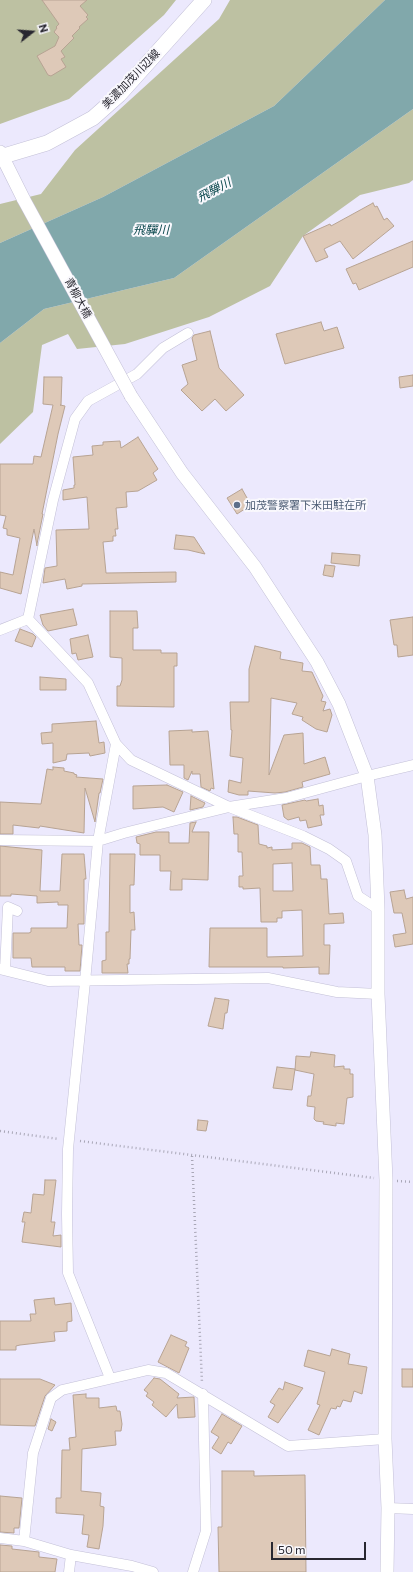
<!DOCTYPE html>
<meta charset="utf-8">
<style>
body{margin:0}
#map{position:relative;width:413px;height:1572px;overflow:hidden;background:#ece9fd;font-family:Commissioner,sans-serif}
canvas{display:block}
.north{position:absolute;left:12px;top:12px;width:40px;height:40px;-webkit-text-stroke:3px #f9f8fd;paint-order:stroke;rotate:73deg;font-size:11px;font-weight:700;line-height:16px;text-align:center;color:#282730}
.north::after{content:'';display:block;margin:auto;width:14px;height:18px;background:#282730;clip-path:polygon(50% 0,100% 100%,50% 72%,0 100%)}
.scale{position:absolute;left:271px;top:1542px;width:95px;height:18px;box-sizing:border-box;border:2px solid #282730;border-top:0;padding-left:5px;font-size:12px;line-height:14px;white-space:nowrap;color:#282730;-webkit-text-stroke:3px #f9f8fd;paint-order:stroke}
</style>
<div id="map">
<canvas width="413" height="1572"></canvas>
<div class="north">N</div>
<div class="scale">50 m</div>
</div>
<script>
const ctx = document.querySelector('canvas').getContext('2d');
ctx.lineJoin = 'round';
function paint(path, color) {
  ctx.fillStyle = color;
  ctx.fill(path, 'evenodd');
}
function toPath(rows) {
  const path = new Path2D();
  for (const r of rows) {
    path.moveTo(r[0], r[1]);
    for (let i = 2; i < r.length; i += 2) path.lineTo(r[i], r[i + 1]);
  }
  return path;
}
function stroke(path, color, width, dash) {
  ctx.strokeStyle = color;
  ctx.lineWidth = width;
  ctx.lineCap = dash ? 'butt' : 'round';
  ctx.setLineDash(dash || []);
  ctx.stroke(path);
}
function write(font, color, halo, rows, align = 'center') {
  ctx.font = font + ' Commissioner,"Noto Sans JP",sans-serif';
  ctx.lineWidth = 4;
  ctx.setLineDash([]);
  ctx.textBaseline = 'middle';
  ctx.strokeStyle = halo;
  ctx.fillStyle = color;
  for (const [text, x, y, turn = 0] of rows) {
    ctx.save();
    ctx.translate(x, y);
    ctx.rotate((+turn || 0) * Math.PI / 180);
    ctx.textAlign = isNaN(turn) ? turn : align;
    if (halo) ctx.strokeText(text, 0, 0);
    ctx.fillText(text, 0, 0);
    ctx.restore();
  }
}
paint(toPath([
 [0,0,176,0,164,15,69,99,0,124],
 [230,0,385,0,274,106,103,197,0,243,0,204,41,194,75,150,219,19],
 [413,109,413,180,409,183,360,195,303,236,270,286,209,317,125,344,77,349,68,334,42,345,33,412,0,444,0,343,44,309,174,278]
]), '#bdc1a2');
paint(toPath([
 [385,0,413,0,413,109,174,278,44,309,0,343,0,243,103,197,274,106]
]), '#81a8ab');
const building = toPath([
 [42,0,87,0,80,6,88,15,86,17,88,19,79,27,80,28,72,36,74,38,61,51,65,57,61,59,66,67,51,76,48,75,37,56,55,46,59,37,54,32,57,28,56,27,59,24,42,0],
 [373,203,375,207,377,206,384,220,387,218,394,226,353,259,340,241,324,249,328,257,316,262,303,236,330,224,331,226,373,203],
 [413,241,413,267,359,290,356,283,353,284,346,269,413,241],
 [321,322,324,331,337,327,344,348,285,364,276,334,321,322],
 [210,331,219,368,244,395,226,411,215,399,202,411,181,390,188,384,182,365,197,360,192,338,194,335,210,331],
 [413,375,413,386,400,388,399,377,413,375],
 [44,377,62,377,61,405,60,405,65,406,58,434,42,514,43,514,37,544,37,546,34,529,21,594,0,588,0,572,13,575,20,538,7,535,7,529,3,528,6,516,0,515,0,464,33,464,34,456,41,457,53,405,43,404,44,377],
 [138,437,158,469,153,473,157,480,138,491,126,492,127,507,116,508,118,529,115,529,116,536,113,536,113,541,103,542,106,573,176,572,176,582,82,584,82,586,67,589,65,579,43,583,45,568,57,566,56,530,89,529,87,497,63,500,63,490,74,488,74,485,75,485,73,457,93,455,92,446,103,445,103,442,120,441,121,448,138,437],
 [242,489,251,505,237,514,227,498,242,489],
 [176,535,194,537,205,554,188,550,174,549,176,535],
 [332,553,360,555,359,566,331,563,332,553],
 [325,565,335,566,333,577,323,575,325,565],
 [73,609,77,625,48,631,43,625,40,615,73,609],
 [110,611,137,611,138,628,133,628,133,650,161,650,161,653,177,653,177,666,174,666,174,707,117,706,117,686,120,686,122,680,122,658,110,657,110,611],
 [413,617,413,655,398,657,397,645,394,645,390,620,413,617],
 [20,629,33,634,36,637,32,647,15,641,20,629],
 [88,635,93,657,78,660,76,653,72,654,70,639,88,635],
 [255,646,281,652,280,659,303,663,302,671,312,672,323,696,321,701,326,702,323,711,330,709,332,715,327,732,316,729,302,720,303,717,292,714,297,703,271,698,269,775,284,735,303,733,304,764,325,757,330,774,302,782,303,787,285,792,275,793,248,791,248,795,239,795,228,792,229,780,241,783,243,758,230,756,232,730,231,730,230,702,249,702,249,669,255,646],
 [40,677,66,679,66,690,40,690,40,677],
 [96,721,99,743,104,742,105,753,90,756,89,753,67,754,66,760,53,763,53,743,42,744,41,733,52,732,52,724,96,721],
 [192,730,192,732,208,731,214,789,211,788,210,791,201,787,200,774,192,774,192,771,188,780,184,778,184,765,170,765,169,731,192,730],
 [53,767,64,768,64,771,74,773,74,774,77,775,76,777,103,779,100,793,99,793,95,822,85,788,84,833,40,826,39,828,13,825,13,834,0,834,0,802,41,804,47,769,53,770,53,767],
 [167,785,183,792,174,812,163,807,133,809,133,786,167,785],
 [191,796,205,803,203,807,190,810,191,796],
 [318,799,319,806,323,805,324,815,320,815,322,825,308,828,306,820,300,821,299,817,288,820,284,817,282,805,305,800,306,801,318,799],
 [233,817,237,817,258,825,259,844,267,846,267,848,272,847,272,850,292,849,292,843,302,843,310,847,311,865,320,865,321,879,327,879,329,914,343,913,344,923,324,924,324,945,330,945,329,974,319,974,319,967,283,968,283,967,209,967,210,928,267,928,267,957,303,956,302,910,282,911,282,918,277,918,277,922,261,922,260,888,243,889,243,887,239,887,239,876,243,876,242,852,238,852,238,834,234,834,233,817],
 [292,863,293,891,273,891,273,864,292,863],
 [196,822,192,832,209,832,208,880,182,879,182,890,170,890,171,871,160,871,160,855,140,855,140,844,137,843,136,837,156,832,169,832,169,843,189,843,190,823,196,822],
 [0,846,42,850,40,891,60,891,62,854,84,854,86,879,84,879,84,924,78,924,79,945,82,945,80,971,65,971,65,967,32,967,31,958,13,958,13,933,29,933,31,932,31,928,67,928,68,905,58,905,58,902,37,903,37,896,11,894,11,896,0,896,0,846],
 [110,854,135,854,134,885,130,885,130,913,134,912,135,930,131,930,130,959,129,959,129,964,127,964,128,973,102,973,102,961,106,960,106,932,109,932,110,854],
 [404,890,406,899,413,897,413,944,395,947,393,935,406,933,402,913,394,913,390,892,404,890],
 [215,998,229,1000,227,1013,225,1013,223,1029,208,1026,215,998],
 [311,1052,335,1055,334,1067,344,1066,344,1069,350,1069,350,1074,353,1074,353,1097,347,1098,344,1124,336,1123,336,1126,323,1124,324,1122,316,1121,314,1119,315,1107,307,1106,308,1096,311,1096,314,1074,295,1070,296,1056,310,1057,311,1052],
 [277,1067,295,1069,292,1090,273,1088,277,1067],
 [198,1120,208,1121,206,1131,197,1130,198,1120],
 [45,1180,56,1180,51,1222,55,1222,53,1236,61,1235,61,1247,22,1242,25,1222,22,1222,24,1212,31,1213,33,1194,44,1195,45,1180],
 [54,1298,55,1305,71,1303,72,1321,67,1322,67,1331,54,1332,55,1341,20,1345,16,1346,16,1350,0,1350,0,1321,31,1321,30,1314,36,1314,34,1300,54,1298],
 [171,1335,187,1342,185,1346,189,1348,179,1373,158,1362,171,1335],
 [332,1349,350,1354,348,1364,367,1367,362,1394,354,1391,351,1402,343,1400,340,1407,337,1406,336,1409,331,1408,319,1435,308,1430,320,1405,317,1404,325,1372,304,1366,308,1350,330,1356,332,1349],
 [402,1369,413,1369,413,1387,402,1387,402,1369],
 [154,1378,160,1379,179,1394,177,1398,194,1397,195,1417,178,1418,177,1404,166,1417,152,1405,154,1402,146,1396,148,1393,144,1390,154,1378],
 [0,1379,40,1379,55,1385,45,1396,35,1426,0,1425,0,1379],
 [285,1382,303,1388,278,1423,268,1417,275,1405,270,1402,279,1388,283,1390,285,1382],
 [86,1394,86,1398,99,1398,99,1408,116,1406,117,1411,120,1411,122,1424,121,1431,115,1431,116,1445,82,1449,81,1491,101,1493,100,1506,104,1507,103,1526,99,1549,87,1547,89,1535,82,1534,84,1515,56,1513,56,1498,61,1498,62,1450,70,1450,69,1438,76,1437,73,1395,86,1394],
 [222,1414,242,1426,231,1444,228,1442,221,1454,212,1448,219,1437,211,1432,222,1414],
 [51,1419,56,1422,52,1431,48,1429,51,1419],
 [222,1471,254,1471,254,1476,305,1475,306,1572,219,1572,218,1527,222,1527,222,1471],
 [0,1496,22,1498,19,1528,14,1528,14,1533,0,1532,0,1496],
 [0,1545,12,1546,12,1549,39,1552,39,1557,57,1559,55,1572,0,1572,0,1545]
]);
paint(building, '#dec9b8');
stroke(building, '#b7a393', 1);
const minor = toPath([
 [28,619,88,683,116,744,131,760,229,807,303,836,329,849,346,861,358,896,378,909],
 [28,619,53,500,75,419,88,401,137,374,163,348,188,333],
 [0,630,28,619],
 [0,840,98,841,124,833,229,807,286,798,367,776,413,765],
 [0,969,48,981,268,978,337,992,378,994],
 [5,970,8,907,17,911],
 [110,1378,68,1273,67,1214,68,1149,85,982,98,841,116,744],
 [388,1508,413,1509],
 [0,1538,24,1541,71,1555,132,1566,153,1572],
 [24,1541,33,1453,51,1398,62,1390,148,1370,166,1373,288,1446,385,1439],
 [69,1572,71,1555],
 [193,1572,206,1531,203,1394]
]);
const tertiary = toPath([
 [0,152,24,200],
 [131,396,182,473,255,567,317,662,339,704,367,776,375,835,378,909,378,994,386,1180,385,1439,388,1508,387,1572]
]);
const secondary = toPath([
 [0,157,47,143,93,118,119,95,204,0]
]);
stroke(minor, '#c3c0d7', 11);
stroke(tertiary, '#c3c0d7', 14);
stroke(secondary, '#c3c0d7', 16);
stroke(toPath([
 [0,1131,59,1139],
 [80,1141,374,1178],
 [192,1156,202,1383],
 [397,1181,413,1182]
]), '#a9a7b7', 2.5, [1, 3]);
stroke(minor, '#fff', 10);
stroke(tertiary, '#fff', 13);
stroke(secondary, '#fff', 15);
const tertiaryBridge = toPath([
 [24,200,131,396]
]);
stroke(tertiaryBridge, '#c3c0d7', 14, []);
stroke(tertiaryBridge, '#fff', 13);
for (const [x, y, r, color] of [
 [237,505,4,"#5c6f8a"]
]) {
  const dot = new Path2D();
  dot.arc(x, y, r, 0, 2 * Math.PI);
  ctx.fillStyle = color;
  ctx.fill(dot);
  stroke(dot, '#f9f8fd', 1.5);
}
write('11px', '#282730', '#f9f8fd', [
 ["美濃加茂川辺線",131,79,-46],
 ["青柳大橋",78,298,62]
]);
write('11px', '#4e5e75', '#f9f8fd', [
 ["加茂警察署下米田駐在所",245,505]
], 'left');
write('italic 12px', '#08464b', '#f9f8fd', [
 ["飛騨川",214,190,-28],
 ["飛驒川",151,230]
]);
</script>
